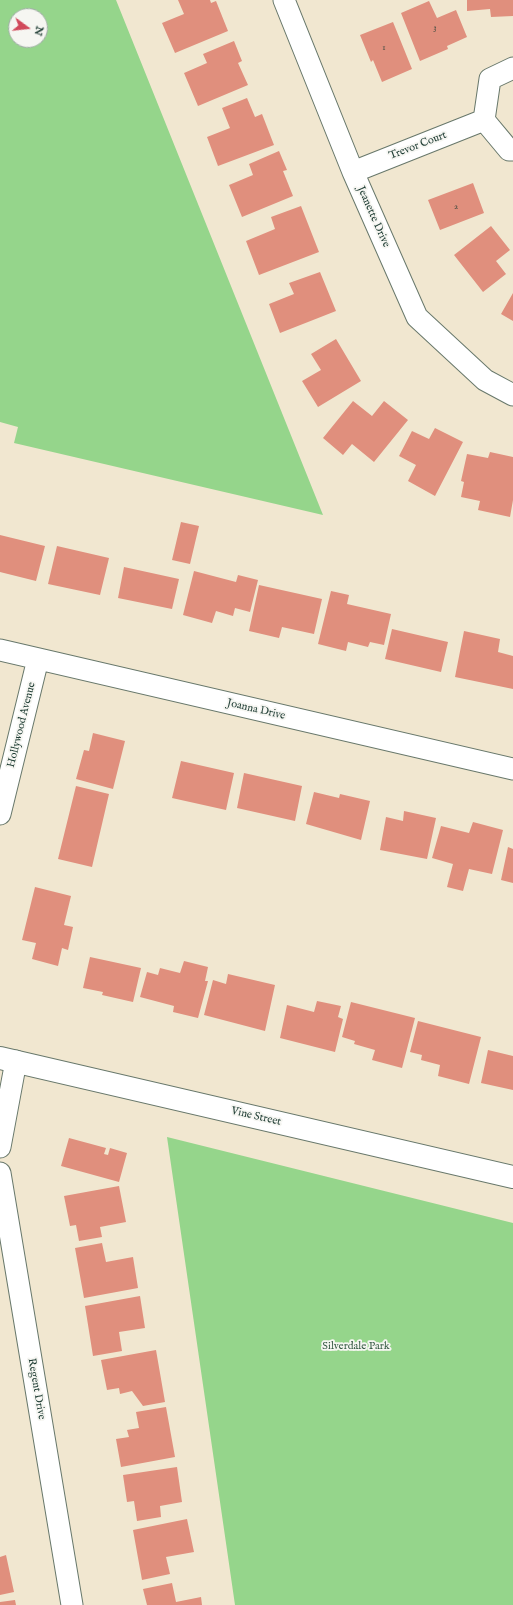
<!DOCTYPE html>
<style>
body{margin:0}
#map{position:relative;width:513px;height:1605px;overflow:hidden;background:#f1e7d0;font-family:"IM FELL English",serif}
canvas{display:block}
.north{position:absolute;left:8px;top:8px;width:40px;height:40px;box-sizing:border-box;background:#f6f6f2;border:1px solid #a0aca6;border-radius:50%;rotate:105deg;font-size:11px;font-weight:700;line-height:16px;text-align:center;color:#1f3d34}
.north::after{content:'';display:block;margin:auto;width:14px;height:18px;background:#d1495b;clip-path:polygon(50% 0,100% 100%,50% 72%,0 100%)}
</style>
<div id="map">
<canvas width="513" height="1605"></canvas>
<div class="north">N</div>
</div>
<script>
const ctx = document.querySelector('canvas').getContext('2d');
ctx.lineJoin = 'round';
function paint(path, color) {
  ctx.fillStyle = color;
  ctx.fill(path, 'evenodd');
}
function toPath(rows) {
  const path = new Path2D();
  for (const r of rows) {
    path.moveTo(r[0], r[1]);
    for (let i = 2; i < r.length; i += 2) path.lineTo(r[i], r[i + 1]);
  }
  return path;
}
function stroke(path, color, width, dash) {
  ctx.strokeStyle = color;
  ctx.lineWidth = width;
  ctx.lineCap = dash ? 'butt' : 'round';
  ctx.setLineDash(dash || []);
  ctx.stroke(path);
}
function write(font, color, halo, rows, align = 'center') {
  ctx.font = font + ' "IM FELL English",serif';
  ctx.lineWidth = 3.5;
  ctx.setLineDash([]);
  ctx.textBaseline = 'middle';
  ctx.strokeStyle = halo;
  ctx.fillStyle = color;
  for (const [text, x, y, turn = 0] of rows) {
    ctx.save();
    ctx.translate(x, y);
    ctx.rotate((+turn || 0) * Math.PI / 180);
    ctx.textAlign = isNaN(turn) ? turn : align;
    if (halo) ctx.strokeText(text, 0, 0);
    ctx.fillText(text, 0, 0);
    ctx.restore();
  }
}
paint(toPath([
 [0,0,116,0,323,515,14,443,18,427,0,422],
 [16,16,40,16,40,40,16,40],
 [167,1137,513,1223,513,1605,235,1605]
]), '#95d58b');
paint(toPath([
 [178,0,210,0,211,3,216,1,228,31,175,53,162,23,184,14],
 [467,0,513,0,513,16,491,17,490,9,467,11],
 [429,1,437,18,456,10,467,37,447,46,448,49,420,61,401,13],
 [393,22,412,69,382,82,373,60,371,62,360,35],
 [234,41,242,61,238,63,248,85,198,106,184,73,207,63,203,54],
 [247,98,255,117,262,114,274,145,218,166,207,137,230,128,222,108],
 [279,151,287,170,283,171,293,196,242,217,229,185,253,175,249,164],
 [473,183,484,213,440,230,428,200],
 [301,206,319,252,259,275,246,241,275,229,271,217],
 [491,226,510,250,496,261,506,274,483,292,454,255],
 [320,272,336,311,280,333,269,304,294,294,289,283],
 [513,293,513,321,501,314],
 [336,339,361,381,318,407,302,381,321,370,311,354],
 [353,401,372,416,384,401,408,420,374,462,352,444,343,455,323,438],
 [435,428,463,442,435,496,408,481,416,465,399,456,412,431,429,439],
 [490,452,513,457,513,500,510,517,478,510,480,501,461,497,464,482,461,481,467,454,488,458],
 [181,522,199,526,190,564,172,560],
 [0,535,45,546,36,581,0,572],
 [57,546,109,558,100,595,48,584],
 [124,567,179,579,172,609,118,598],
 [194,571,236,582,238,575,258,580,250,612,235,608,233,616,216,611,212,623,183,615],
 [259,585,322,599,314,634,282,627,279,638,249,631],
 [331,591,349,595,347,604,391,614,384,645,370,642,368,647,348,642,346,651,318,644],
 [392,629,448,642,441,672,385,659],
 [464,631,500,639,498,652,513,656,513,689,455,677],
 [93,733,125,741,113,789,76,779,84,750,89,751],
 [181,761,234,773,226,810,172,798],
 [244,773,302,786,295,821,237,808],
 [76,786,109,794,92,867,58,859],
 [314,792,339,798,340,794,370,801,361,840,306,824],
 [404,811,436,818,427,859,380,850,386,817,403,821],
 [473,822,503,830,492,874,469,869,463,891,447,887,453,864,432,858,441,826,469,833],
 [508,847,513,849,513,883,501,880],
 [35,887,71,896,64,925,73,927,68,950,62,948,58,966,32,959,36,943,22,940],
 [90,957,141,968,133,1002,102,995,103,992,83,988],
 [184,961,208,967,205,981,208,981,198,1018,173,1012,174,1006,140,997,147,972,158,975,160,968,180,973],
 [228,974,275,985,265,1031,204,1015,213,980,226,984],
 [317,1001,341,1006,338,1017,343,1019,335,1052,280,1038,287,1005,314,1012],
 [351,1002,415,1018,402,1068,372,1060,375,1050,354,1044,355,1041,342,1037],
 [418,1021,481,1037,469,1084,438,1076,440,1065,421,1060,422,1055,410,1052],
 [488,1050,513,1056,513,1090,481,1083],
 [69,1138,106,1148,104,1154,108,1155,110,1148,127,1153,119,1182,61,1166],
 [119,1186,126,1222,100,1227,102,1237,79,1241,76,1225,70,1226,64,1196],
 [102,1243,106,1262,133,1257,138,1288,84,1298,75,1248],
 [140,1296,145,1328,119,1332,122,1351,93,1356,85,1306],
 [156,1350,165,1402,143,1406,132,1391,120,1394,119,1388,107,1390,101,1360],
 [166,1407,175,1457,121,1467,116,1439,129,1437,127,1430,139,1428,136,1412],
 [177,1467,182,1502,160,1506,161,1517,137,1521,134,1501,127,1502,123,1475],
 [187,1519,194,1552,166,1557,170,1574,142,1580,133,1530],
 [6,1555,14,1592,0,1595,0,1557],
 [172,1583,176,1602,201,1597,202,1605,147,1605,143,1589],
 [15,1600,16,1605,0,1605,0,1602]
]), '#e08f7d');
const street = toPath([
 [284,0,353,172,417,317,485,380,513,395],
 [513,68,490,79,484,120,509,150,513,150],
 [353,172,484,120],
 [0,650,513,769],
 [0,814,38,659],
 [0,1147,16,1061],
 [0,1173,72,1605]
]);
const secondary = toPath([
 [0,1058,513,1177]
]);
stroke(street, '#68786b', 23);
stroke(secondary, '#68786b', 24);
stroke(street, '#fff', 21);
stroke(secondary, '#fff', 22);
write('9px', '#4f5246', null, [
 ["3",435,28],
 ["1",384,48],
 ["2",456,207]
]);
write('11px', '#1f3d34', '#f6f6f2', [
 ["Trevor Court",418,146,-21],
 ["Jeanette Drive",373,217,66],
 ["Joanna Drive",256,710,13],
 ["Hollywood Avenue",22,725,-76],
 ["Vine Street",256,1117,13],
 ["Regent Drive",36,1389,80]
]);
write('11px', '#375b45', '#f6f6f2', [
 ["Silverdale Park",356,1347]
]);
</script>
